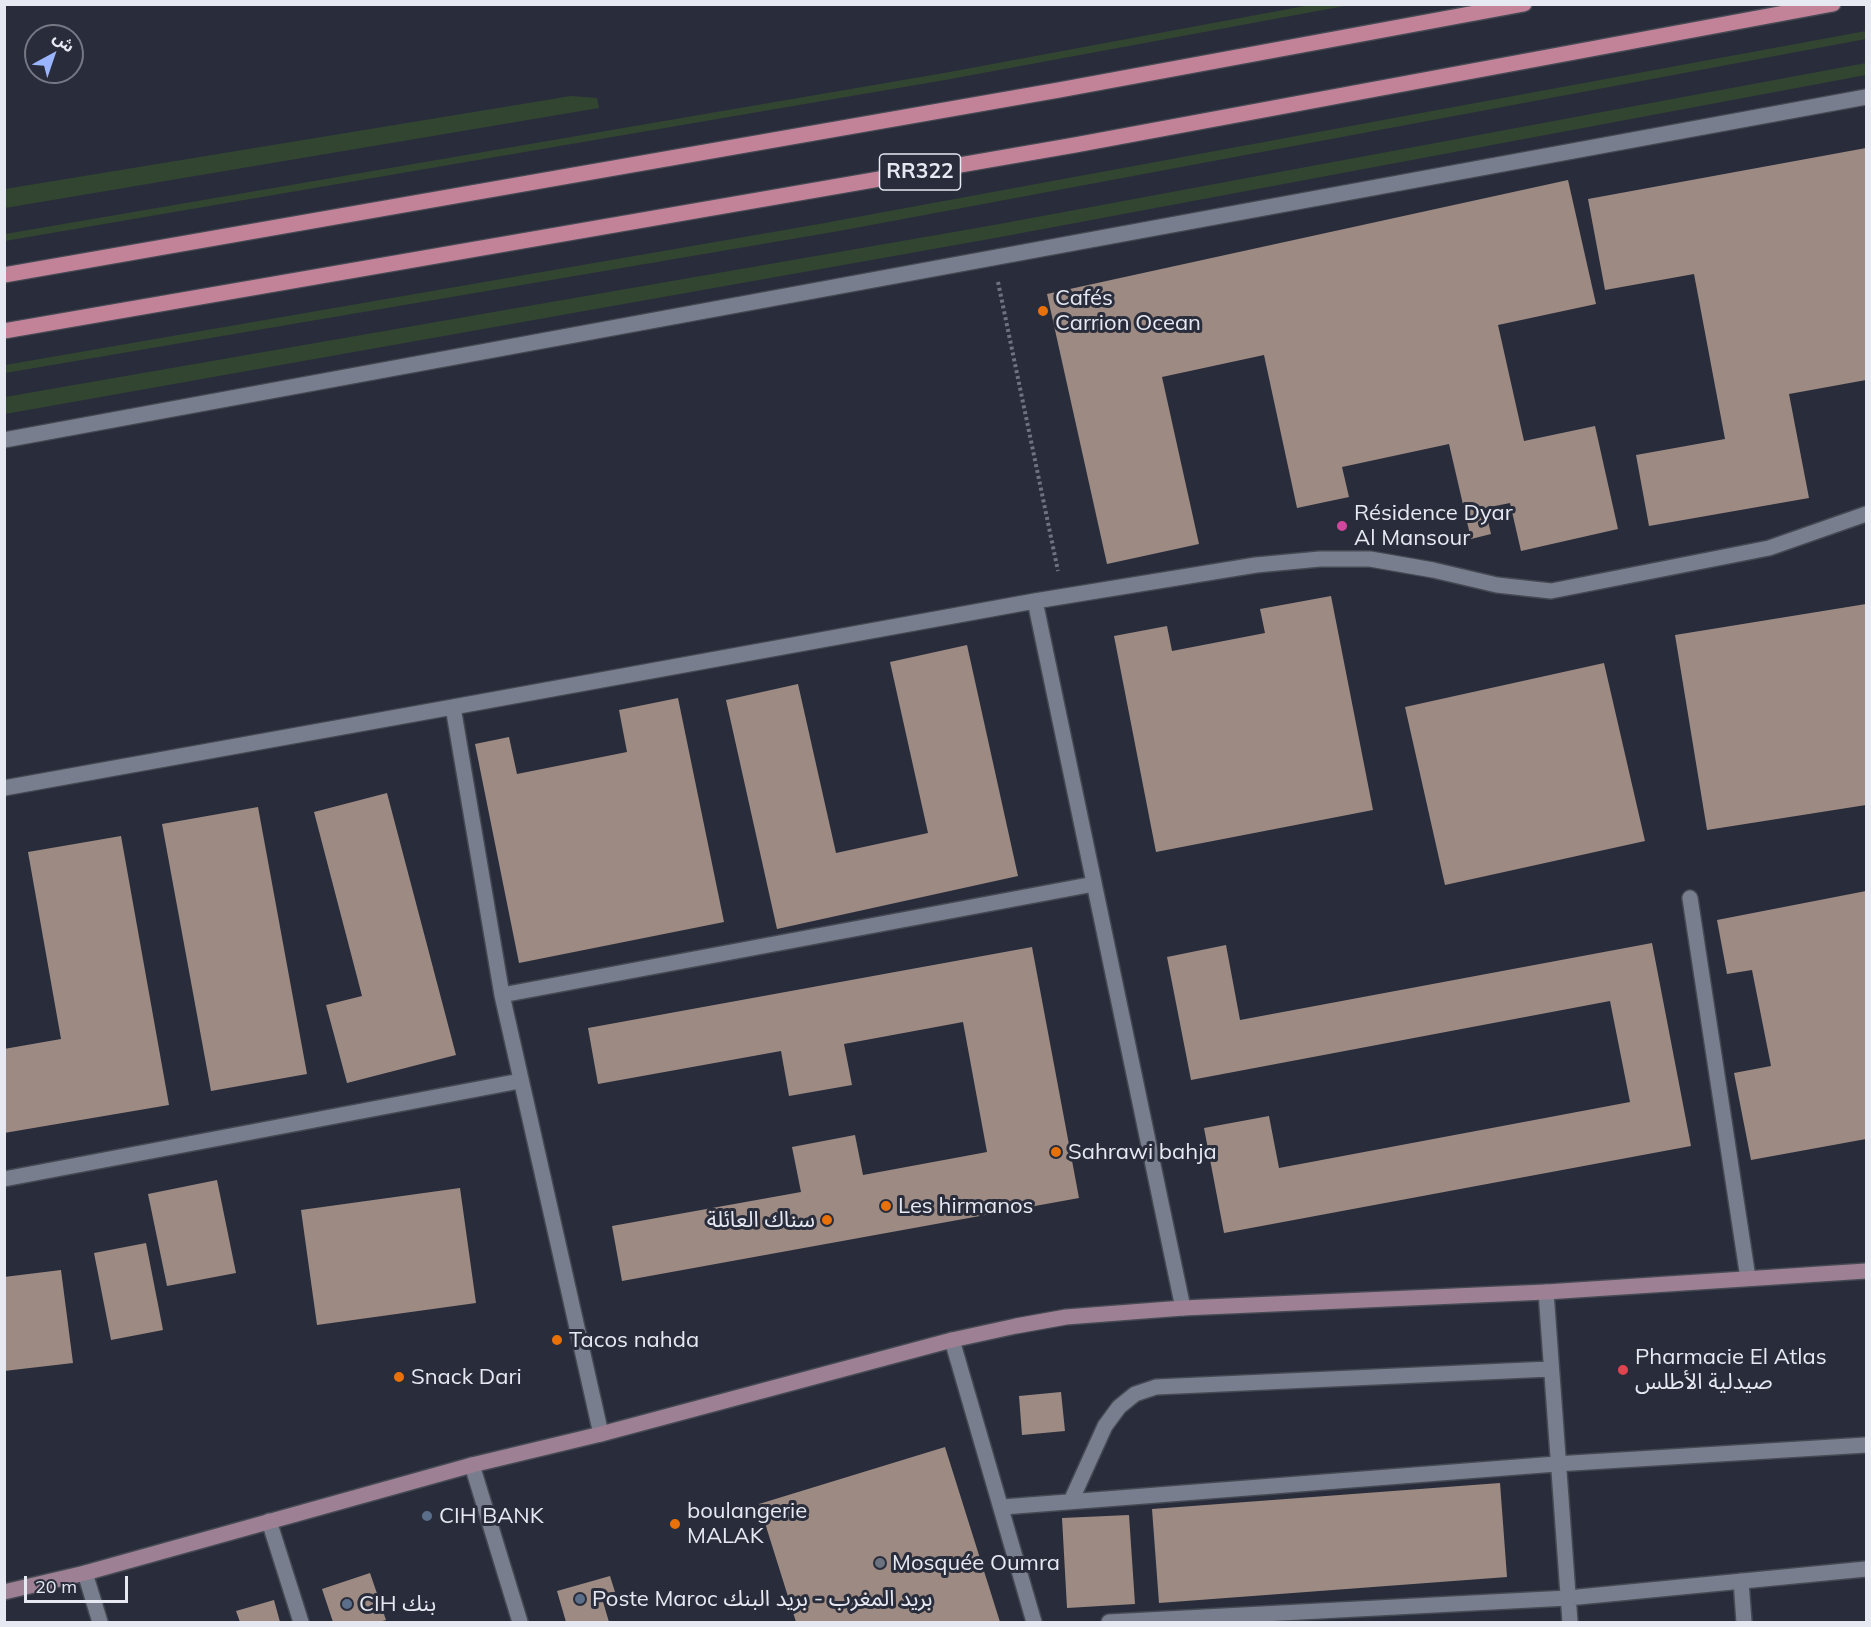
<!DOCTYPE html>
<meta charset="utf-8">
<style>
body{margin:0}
#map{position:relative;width:1871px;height:1627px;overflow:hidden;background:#292d3b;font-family:Mulish,"Noto Sans Arabic",sans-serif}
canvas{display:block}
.frame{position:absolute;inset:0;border:6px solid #e6e9f2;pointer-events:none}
.north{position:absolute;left:24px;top:24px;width:60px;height:60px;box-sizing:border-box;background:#292d3b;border:2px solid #757884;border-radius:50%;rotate:40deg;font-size:16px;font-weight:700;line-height:24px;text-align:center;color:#e6e9f2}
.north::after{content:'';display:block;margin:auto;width:21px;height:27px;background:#9ab5fd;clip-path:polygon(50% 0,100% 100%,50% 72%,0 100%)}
.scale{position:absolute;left:24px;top:1576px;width:104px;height:27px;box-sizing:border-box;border:3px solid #e6e9f2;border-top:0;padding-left:8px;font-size:18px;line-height:21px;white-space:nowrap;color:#e6e9f2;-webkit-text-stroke:4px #292d3b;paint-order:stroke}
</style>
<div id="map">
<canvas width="1871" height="1627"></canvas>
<div class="frame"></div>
<div class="north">ش</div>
<div class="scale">20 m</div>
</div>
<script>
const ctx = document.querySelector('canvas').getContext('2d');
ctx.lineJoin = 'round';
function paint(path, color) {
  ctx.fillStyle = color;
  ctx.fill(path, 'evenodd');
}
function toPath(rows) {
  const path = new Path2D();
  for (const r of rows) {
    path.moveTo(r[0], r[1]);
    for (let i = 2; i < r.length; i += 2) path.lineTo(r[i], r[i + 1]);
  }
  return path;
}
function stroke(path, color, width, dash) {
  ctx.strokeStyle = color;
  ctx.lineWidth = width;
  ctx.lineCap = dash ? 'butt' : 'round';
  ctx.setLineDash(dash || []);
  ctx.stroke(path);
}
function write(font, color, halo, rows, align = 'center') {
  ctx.font = font + ' Mulish,"Noto Sans Arabic",sans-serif';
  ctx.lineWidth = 6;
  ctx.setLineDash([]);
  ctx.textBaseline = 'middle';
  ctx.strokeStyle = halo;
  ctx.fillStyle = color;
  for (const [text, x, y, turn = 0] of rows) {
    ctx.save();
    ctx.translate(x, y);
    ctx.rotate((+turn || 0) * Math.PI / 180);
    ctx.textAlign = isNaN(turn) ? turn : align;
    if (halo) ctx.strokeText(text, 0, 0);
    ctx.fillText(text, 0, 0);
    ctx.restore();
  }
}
paint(toPath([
 [1310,5,1350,5,945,80,5,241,5,234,944,73],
 [1866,31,1866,39,839,231,5,373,5,365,819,224],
 [1866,63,1866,75,995,238,5,414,5,397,994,225],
 [571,96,597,98,599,108,5,208,5,189]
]), '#314531');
paint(toPath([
 [1866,148,1866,380,1789,394,1809,498,1649,526,1636,455,1725,439,1694,274,1605,290,1588,199],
 [1568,180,1596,304,1498,325,1524,441,1595,426,1618,529,1521,551,1510,503,1485,508,1491,534,1471,539,1449,444,1342,467,1349,497,1297,508,1264,355,1162,377,1199,544,1107,564,1047,294],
 [1331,596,1373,810,1156,852,1114,636,1167,626,1172,651,1265,633,1260,609],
 [1866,604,1866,805,1707,830,1675,635],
 [967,645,1018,876,777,929,726,700,798,684,836,853,928,833,890,662],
 [1604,663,1645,841,1445,885,1405,707],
 [678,698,724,922,519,963,475,744,509,737,517,774,627,752,619,710],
 [387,793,456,1055,347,1083,326,1005,362,996,314,812],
 [258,807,307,1074,211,1091,162,824],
 [121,836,169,1105,4,1133,4,1049,61,1039,28,852],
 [1866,891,1866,1139,1751,1160,1734,1073,1771,1066,1752,970,1727,974,1717,920],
 [1652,943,1691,1146,1224,1233,1204,1128,1269,1116,1279,1168,1630,1102,1610,1001,1191,1080,1167,957,1226,945,1240,1020],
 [1032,947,1079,1198,622,1281,612,1226,801,1192,792,1147,855,1135,863,1175,987,1152,963,1022,844,1044,852,1085,789,1096,781,1051,598,1084,588,1028],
 [217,1180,236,1273,167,1286,148,1194],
 [460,1188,476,1303,317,1325,301,1210],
 [146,1243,163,1330,111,1340,94,1253],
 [61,1270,73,1363,4,1371,4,1277],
 [1061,1392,1065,1431,1022,1435,1019,1396],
 [945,1447,1000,1622,796,1622,759,1504],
 [1500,1483,1507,1577,1159,1603,1152,1509],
 [1129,1515,1135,1604,1067,1608,1062,1518],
 [370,1573,386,1620,379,1622,333,1622,322,1589],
 [610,1576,615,1592,601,1595,609,1622,566,1622,557,1591],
 [274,1600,280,1622,240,1622,236,1611]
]), '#9d8b83');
const minor = toPath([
 [4,440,1866,97],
 [1035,601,1183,1308],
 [453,707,1035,601,1256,565,1320,559,1370,559,1433,570,1497,585,1551,591,1769,548,1866,514],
 [4,788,453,707,502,995,601,1434],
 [1690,898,1748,1278],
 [502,995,1094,884],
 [4,1179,520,1081],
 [1546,1292,1570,1622],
 [952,1340,1034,1622],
 [472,1465,520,1622],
 [1071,1501,1105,1426,1119,1407,1135,1394,1156,1387,1550,1369],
 [1003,1507,1556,1464,1866,1445],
 [269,1521,301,1622],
 [85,1573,100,1622],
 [1741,1581,1744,1622],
 [1109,1622,1568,1598,1866,1569]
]);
const secondary = toPath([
 [4,1592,85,1573,472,1465,601,1434,952,1340,1016,1326,1066,1317,1183,1308,1546,1292,1866,1271]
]);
const primary = toPath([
 [4,275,1059,90,1524,4],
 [4,331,1075,145,1833,4]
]);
stroke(minor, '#454953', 18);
stroke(secondary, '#454953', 18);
stroke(primary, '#454953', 18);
stroke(toPath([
 [998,282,1058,571]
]), '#6f737f', 4, [3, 3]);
stroke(minor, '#787e8d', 15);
stroke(secondary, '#9d8093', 15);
stroke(primary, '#c28298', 15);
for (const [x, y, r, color] of [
 [1043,311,6,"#e8710a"],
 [1342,526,6,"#d1479c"],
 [1056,1152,6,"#e8710a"],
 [886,1206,6,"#e8710a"],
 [827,1220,6,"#e8710a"],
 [557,1340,6,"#e8710a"],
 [1623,1370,6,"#e0444e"],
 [399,1377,6,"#e8710a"],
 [427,1516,6,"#5c6f8a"],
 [675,1524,6,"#e8710a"],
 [880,1563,6,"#6b7280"],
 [580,1599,6,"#5c6f8a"],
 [347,1604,6,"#5c6f8a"]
]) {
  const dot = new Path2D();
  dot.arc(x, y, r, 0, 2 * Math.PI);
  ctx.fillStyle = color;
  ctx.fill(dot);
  stroke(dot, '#292d3b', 2);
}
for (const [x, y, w] of [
 [920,172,81]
]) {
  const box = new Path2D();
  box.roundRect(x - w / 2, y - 18, w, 36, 4.5);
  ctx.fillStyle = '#292d3b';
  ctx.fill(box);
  stroke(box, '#e6e9f2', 1.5);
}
write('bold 21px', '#e6e9f2', null, [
 ["RR322",920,172]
]);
write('22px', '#e6e9f2', '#292d3b', [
 ["Cafés",1055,298],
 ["Carrion Ocean",1055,323],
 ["Résidence Dyar",1354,513],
 ["Al Mansour",1354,538],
 ["Sahrawi bahja",1068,1152],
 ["Les hirmanos",898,1206],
 ["سناك العائلة",815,1220,"right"],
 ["Tacos nahda",569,1340],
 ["Pharmacie El Atlas",1635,1357],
 ["صيدلية الأطلس",1635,1382],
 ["Snack Dari",411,1377],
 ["boulangerie",687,1511],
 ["MALAK",687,1536],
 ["CIH BANK",439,1516],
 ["Mosquée Oumra",892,1563],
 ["Poste Maroc بريد المغرب - بريد البنك",592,1599],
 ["CIH بنك",359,1604]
], 'left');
</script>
